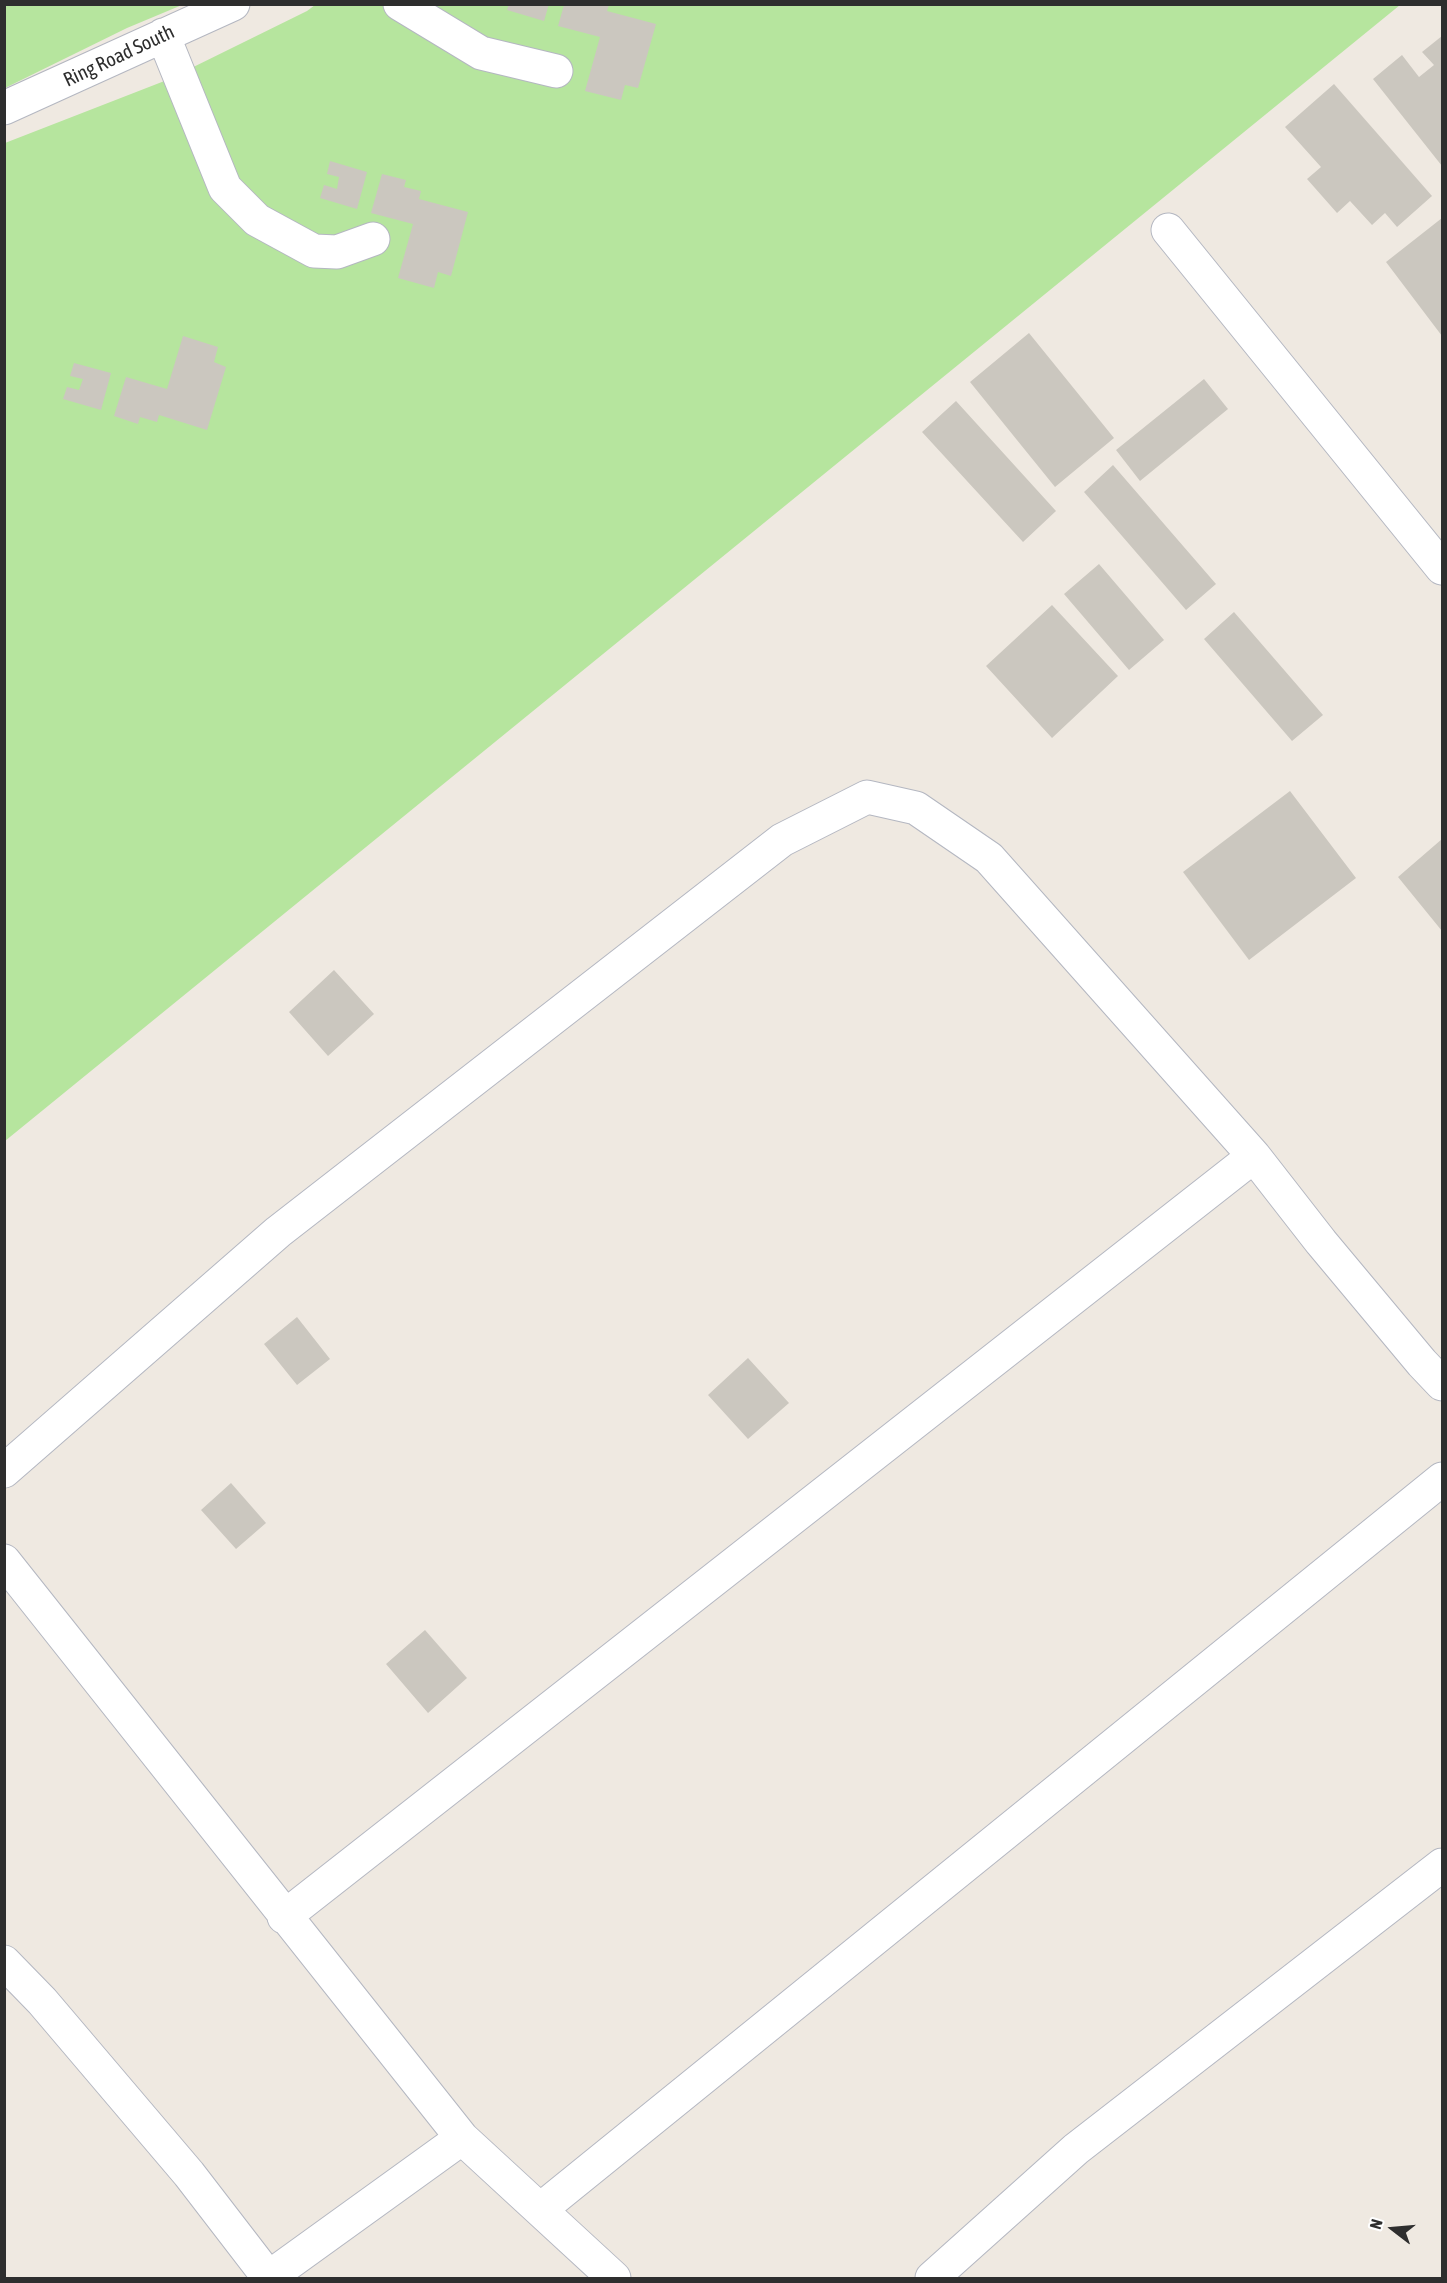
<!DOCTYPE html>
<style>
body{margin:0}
#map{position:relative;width:1447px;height:2283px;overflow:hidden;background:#efe9e1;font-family:"Asap Condensed",sans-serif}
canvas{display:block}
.frame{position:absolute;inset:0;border:6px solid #2e2e2e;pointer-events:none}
.north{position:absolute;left:1363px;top:2199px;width:60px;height:60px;-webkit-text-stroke:4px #fff;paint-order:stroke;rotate:286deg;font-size:16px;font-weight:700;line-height:24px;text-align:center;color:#2e2e2e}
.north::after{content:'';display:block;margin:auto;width:21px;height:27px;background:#2e2e2e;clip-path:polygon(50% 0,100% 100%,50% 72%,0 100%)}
</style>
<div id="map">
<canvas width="1447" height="2283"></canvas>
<div class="frame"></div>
<div class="north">N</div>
</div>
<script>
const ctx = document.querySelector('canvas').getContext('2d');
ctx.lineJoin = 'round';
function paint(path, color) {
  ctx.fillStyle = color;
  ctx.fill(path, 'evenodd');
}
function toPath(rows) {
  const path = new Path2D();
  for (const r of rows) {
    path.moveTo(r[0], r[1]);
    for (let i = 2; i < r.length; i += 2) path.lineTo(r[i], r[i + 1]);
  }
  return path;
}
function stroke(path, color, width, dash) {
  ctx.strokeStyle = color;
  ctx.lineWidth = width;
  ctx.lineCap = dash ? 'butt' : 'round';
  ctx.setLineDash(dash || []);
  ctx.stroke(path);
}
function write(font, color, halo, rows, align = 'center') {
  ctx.font = font + ' "Asap Condensed",sans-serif';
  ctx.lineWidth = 6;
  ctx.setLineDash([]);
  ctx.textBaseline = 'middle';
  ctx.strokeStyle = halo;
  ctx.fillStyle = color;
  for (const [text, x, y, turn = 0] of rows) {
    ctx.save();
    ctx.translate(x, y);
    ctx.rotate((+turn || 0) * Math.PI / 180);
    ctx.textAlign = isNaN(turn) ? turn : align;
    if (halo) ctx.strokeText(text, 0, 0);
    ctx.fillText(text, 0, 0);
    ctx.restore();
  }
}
paint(toPath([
 [5,4,182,4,182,5,127,28,5,88],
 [315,5,1400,5,5,1141,5,143,167,80,307,11]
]), '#b6e59e');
paint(toPath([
 [509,4,549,4,544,21,507,10],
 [564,5,609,5,607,11,656,24,638,88,625,85,621,100,585,91,600,37,558,26],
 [1442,36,1442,166,1373,79,1402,55,1419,77,1434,65,1422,52],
 [1334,84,1432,196,1397,227,1385,213,1372,225,1350,201,1337,213,1307,179,1321,167,1285,127],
 [330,161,367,172,357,209,320,198,324,185,337,189,339,177,327,174],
 [382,174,406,180,404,187,421,191,419,199,468,212,451,276,438,272,434,288,398,278,413,224,371,213],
 [1442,218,1442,336,1386,262],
 [1029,333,1114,438,1055,487,970,382],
 [183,336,218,347,214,362,226,367,207,430,159,415,157,422,140,417,138,424,114,416,126,377,167,389],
 [74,363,111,373,101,410,63,399,67,387,79,390,83,379,70,376],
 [1204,379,1228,409,1140,481,1116,450],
 [956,401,1056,511,1023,542,922,432],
 [1113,465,1216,584,1186,610,1084,492],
 [1099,564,1164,640,1129,670,1064,594],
 [1052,605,1118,676,1052,738,986,666],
 [1234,612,1323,715,1292,741,1204,639],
 [1290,791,1356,878,1249,960,1183,872],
 [1442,839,1442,931,1398,877],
 [334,970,374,1014,328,1056,289,1012],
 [297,1317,330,1359,297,1385,264,1344],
 [748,1358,789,1403,748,1439,708,1395],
 [231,1483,266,1523,236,1549,201,1510],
 [425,1630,467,1678,428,1713,386,1664]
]), '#cbc7bf');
const minor = toPath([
 [400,4,481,53,556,71],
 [163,35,225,188,257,220,314,251,337,252,373,239],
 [4,108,233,4],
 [1168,230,1442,568],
 [4,1471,278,1232,782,840,867,797,916,808,989,858,1254,1156,1321,1242,1422,1363,1442,1384],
 [4,1561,462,2138,614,2278],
 [284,1917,1254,1156],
 [4,1962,42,2001,189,2174,269,2278],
 [541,2209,1442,1479],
 [268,2278,462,2138],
 [932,2278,1076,2149,1442,1865]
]);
stroke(minor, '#b4b7c1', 35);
stroke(minor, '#fff', 33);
write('20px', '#2e2e2e', '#fff', [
 ["Ring Road South",119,56,-25]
]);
</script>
